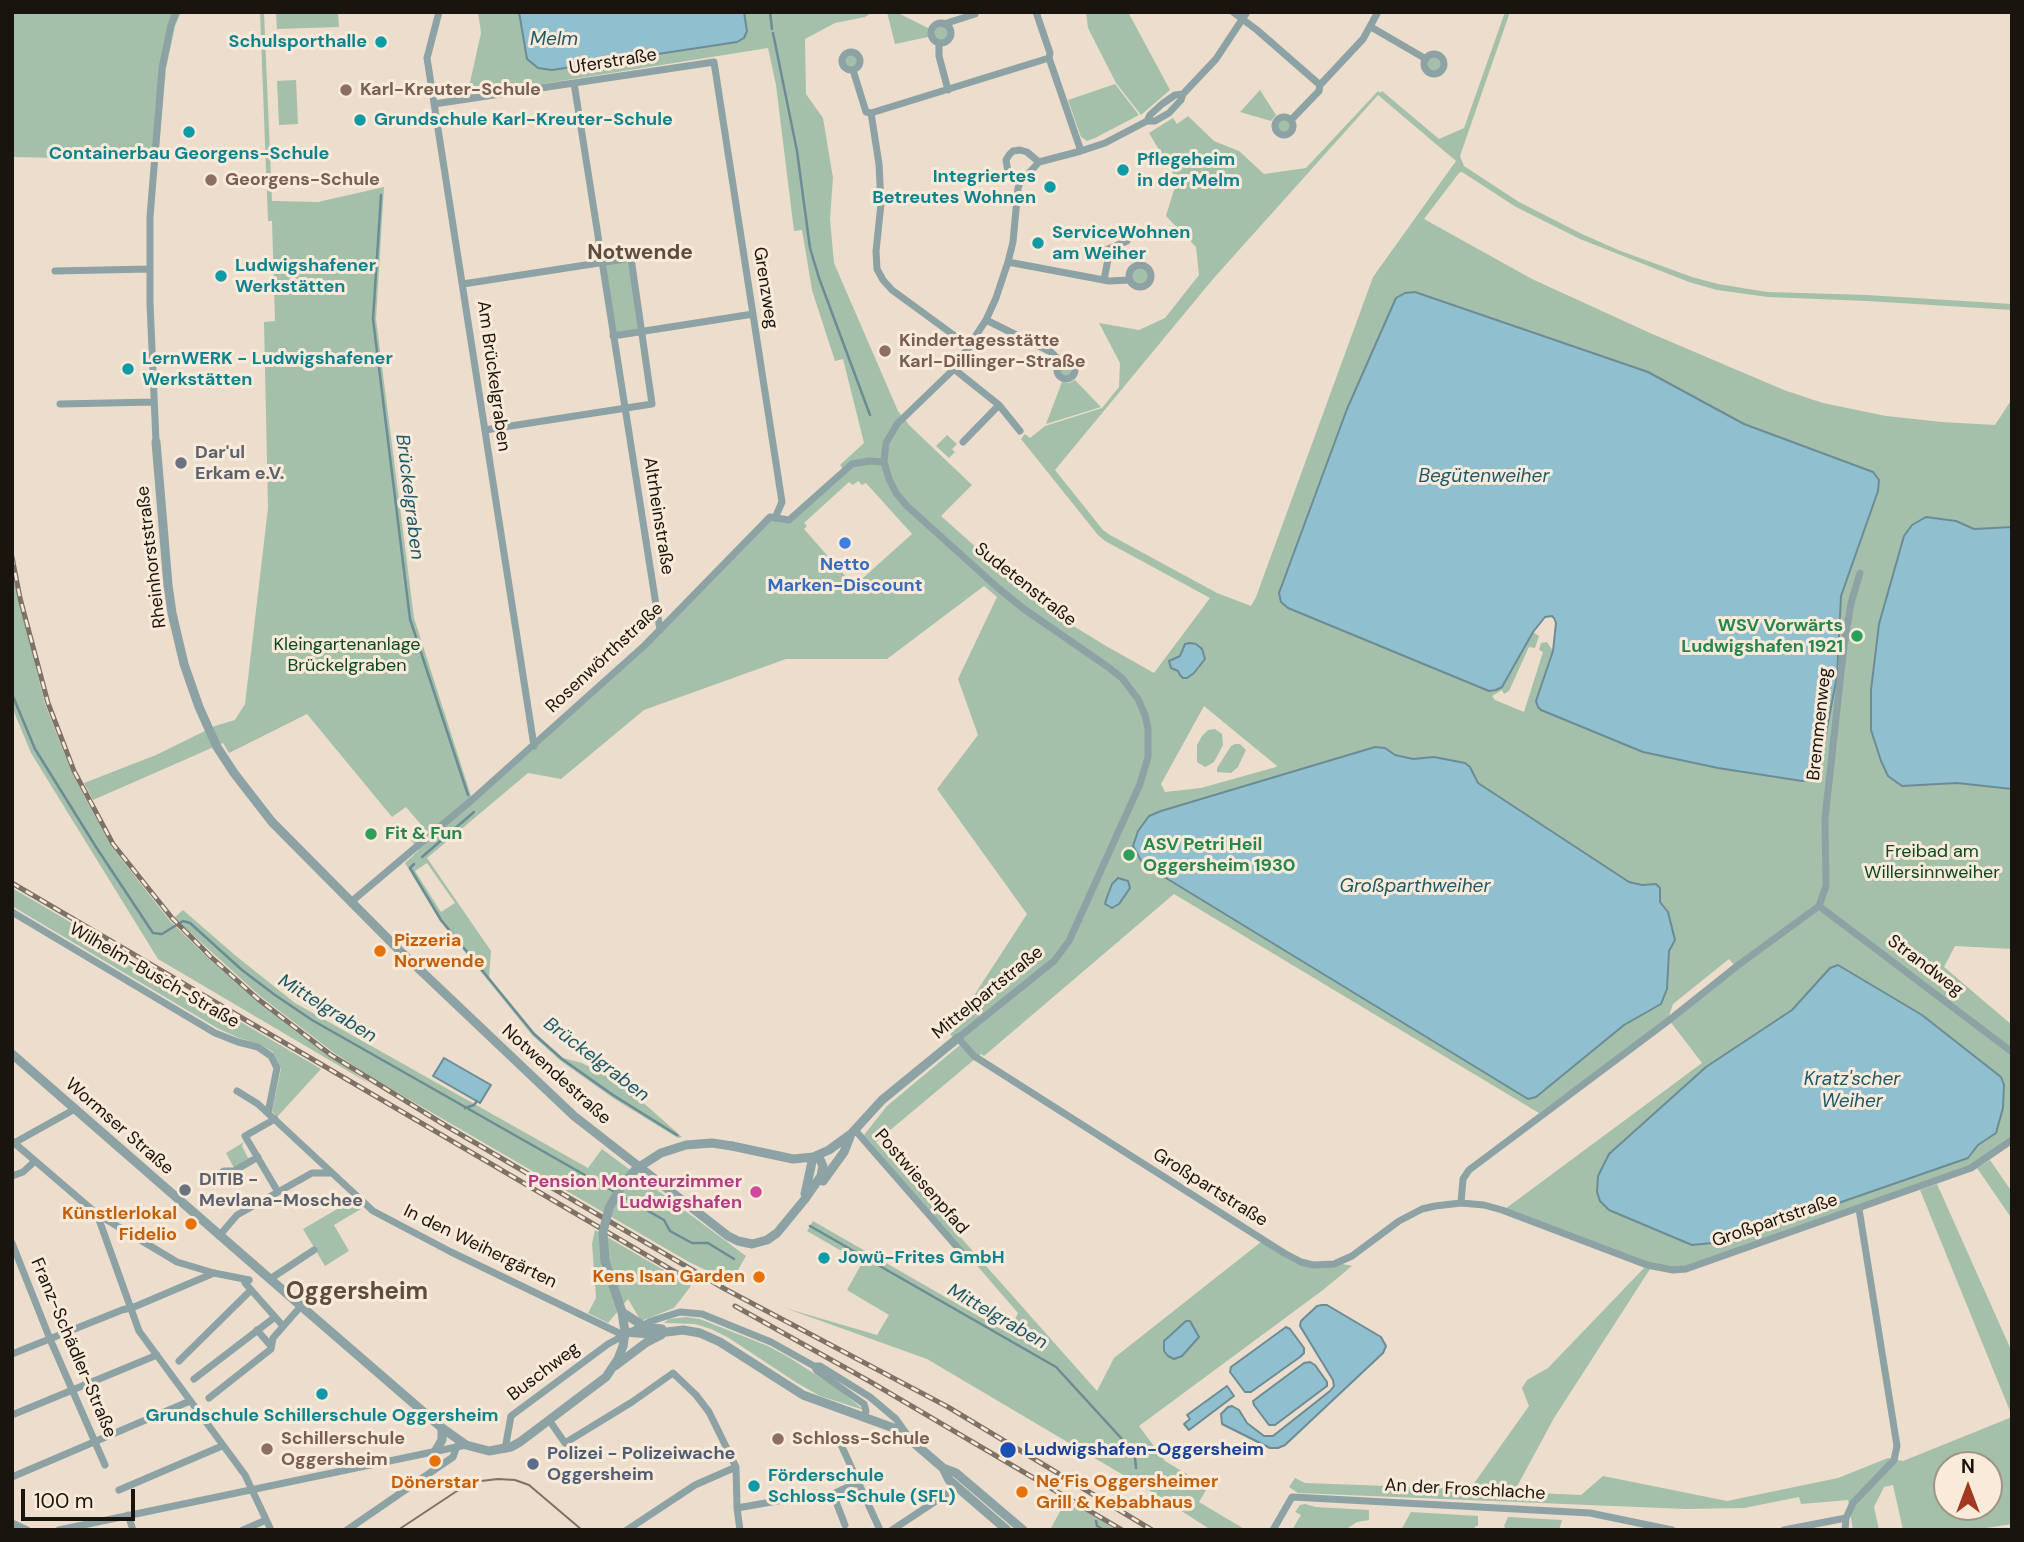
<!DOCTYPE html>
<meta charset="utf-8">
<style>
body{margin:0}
#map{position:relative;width:2024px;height:1542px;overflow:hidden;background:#ecddcc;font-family:"DM Sans",sans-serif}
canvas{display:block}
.frame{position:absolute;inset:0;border:14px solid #19140e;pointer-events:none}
.north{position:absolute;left:1933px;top:1451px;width:70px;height:70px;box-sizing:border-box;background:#f9ead9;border:2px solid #9f9488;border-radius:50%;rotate:0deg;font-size:19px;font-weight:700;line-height:28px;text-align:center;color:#19140e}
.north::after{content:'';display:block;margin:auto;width:24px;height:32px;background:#a1381f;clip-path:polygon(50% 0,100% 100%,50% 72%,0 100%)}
.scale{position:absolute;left:21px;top:1489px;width:114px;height:32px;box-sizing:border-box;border:4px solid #19140e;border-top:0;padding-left:9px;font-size:21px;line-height:24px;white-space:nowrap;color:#19140e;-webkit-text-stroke:5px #f9ead9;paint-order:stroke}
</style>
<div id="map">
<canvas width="2024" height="1542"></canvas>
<div class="frame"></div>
<div class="north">N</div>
<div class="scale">100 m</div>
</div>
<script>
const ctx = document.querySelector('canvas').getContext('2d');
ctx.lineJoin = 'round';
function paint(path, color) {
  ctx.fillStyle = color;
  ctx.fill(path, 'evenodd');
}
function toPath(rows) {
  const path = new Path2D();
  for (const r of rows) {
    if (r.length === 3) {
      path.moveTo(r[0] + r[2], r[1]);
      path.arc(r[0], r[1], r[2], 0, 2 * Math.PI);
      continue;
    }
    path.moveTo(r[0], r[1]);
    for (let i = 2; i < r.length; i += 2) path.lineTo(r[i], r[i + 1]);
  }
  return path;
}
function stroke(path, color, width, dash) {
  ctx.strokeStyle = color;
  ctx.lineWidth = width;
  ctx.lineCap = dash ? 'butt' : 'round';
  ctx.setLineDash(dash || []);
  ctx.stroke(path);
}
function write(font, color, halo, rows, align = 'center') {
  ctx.font = font + ' "DM Sans",sans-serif';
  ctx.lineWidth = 6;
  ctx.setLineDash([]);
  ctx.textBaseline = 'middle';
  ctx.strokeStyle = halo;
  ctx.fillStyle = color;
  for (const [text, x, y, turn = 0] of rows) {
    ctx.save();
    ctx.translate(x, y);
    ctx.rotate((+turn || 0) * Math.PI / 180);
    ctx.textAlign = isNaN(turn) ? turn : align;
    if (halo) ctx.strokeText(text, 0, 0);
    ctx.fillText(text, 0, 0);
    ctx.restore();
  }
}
paint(toPath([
 [12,12,181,12,175,26,166,69,158,160,12,157],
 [260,12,264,12,272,201,318,202,384,187,376,319,414,618,473,802,535,748,771,520,790,522,846,472,840,465,864,443,843,359,835,361,812,290,802,230,794,231,776,85,768,48,467,96,481,33,478,12,873,12,865,17,835,23,805,39,806,94,823,118,833,178,830,219,834,263,898,411,910,426,972,485,941,516,1023,589,1059,617,1106,646,1154,673,1210,598,1105,541,1098,535,1021,439,1025,434,1030,438,1045,426,1102,408,1119,387,1120,363,1099,323,1139,330,1165,318,1199,275,1196,247,1166,216,1177,180,1149,133,1173,118,1177,124,1188,116,1214,141,1239,151,1264,174,1306,168,1378,91,1380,93,1382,91,1439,139,1464,128,1505,12,1510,12,1460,156,1464,166,1519,202,1582,234,1618,250,1692,277,1718,284,1767,292,1867,295,2012,304,2012,310,1867,301,1768,297,1717,290,1689,282,1580,239,1516,207,1462,172,1459,173,1424,219,1532,279,1650,333,1784,390,1823,403,1886,416,1942,422,1995,425,2012,399,2012,527,1974,529,1956,521,1879,624,1876,655,1881,761,1888,776,1902,786,1957,783,2012,789,2012,949,1955,946,1944,967,2012,1025,2012,1136,1987,1156,1970,1166,1686,1266,1673,1268,1649,1263,1505,1209,1702,1063,1669,1020,1734,965,1729,959,1673,1004,1668,1019,1539,1113,1174,894,984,1056,981,1054,876,1142,1097,1391,1114,1358,1261,1242,1300,1264,1343,1264,1352,1266,1323,1290,1139,1426,1165,1461,1208,1487,1199,1502,1246,1530,1211,1530,1152,1492,927,1359,785,1308,877,1335,889,1315,847,1290,862,1263,807,1231,813,1221,1008,1333,1018,1313,864,1135,887,1106,960,1045,950,1034,965,1021,960,1017,1027,914,937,789,978,735,958,679,997,597,984,586,887,659,786,659,644,710,561,779,528,773,427,858,491,951,489,978,535,1033,563,1058,582,1063,621,1083,682,1137,678,1138,613,1098,561,1061,532,1035,440,921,405,863,419,850,411,840,424,828,406,807,392,817,307,714,229,753,223,743,93,800,84,783,156,755,215,726,235,720,245,704,268,508,264,322,275,321,272,221,268,221],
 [1378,95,1456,161,1373,277,1256,597,1251,606,1217,593,1110,535,1103,530,1055,470,1213,279],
 [1415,292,1648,372,1744,424,1873,472,1879,480,1878,491,1841,596,1837,676,1818,774,1718,768,1643,752,1536,701,1553,651,1547,642,1541,643,1539,650,1543,652,1524,712,1495,700,1492,696,1502,690,1504,694,1509,691,1529,647,1535,648,1539,636,1533,632,1502,687,1279,593,1347,409,1397,298,1405,293],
 [858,481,862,485,866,483,912,534,854,586,804,529,807,526,804,523,849,482,853,485],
 [1204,706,1277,766,1276,767,1201,788,1165,792,1161,784],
 [1375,747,1385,748,1395,755,1413,759,1434,757,1470,767,1478,783,1629,882,1642,885,1656,884,1660,888,1660,903,1668,912,1675,940,1669,951,1667,989,1661,1004,1624,1025,1138,831,1149,816,1161,811],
 [427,863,455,903,441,912,415,871],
 [1838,965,1922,1015,2001,1077,1996,1133,1978,1145,1968,1158,1804,1215,1782,1211,1600,1201,1597,1192,1598,1176,1706,1067,1792,1010,1830,968],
 [276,12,338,12,339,27,277,29],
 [887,12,896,12,928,28,928,37,895,44],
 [1086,12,1128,12,1170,90,1141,115,1116,83,1088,28],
 [941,34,9],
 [851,61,9],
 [1434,64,10],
 [296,80,298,124,279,125,277,81],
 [1115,84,1139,115,1095,138,1087,141,1081,137,1068,100],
 [1260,90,1276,115,1271,121,1240,112],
 [1284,126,9],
 [631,258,641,331,613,336,602,262],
 [1140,276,11],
 [1066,370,9],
 [1075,380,1101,407,1046,424,1062,382,1069,383],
 [947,435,957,444,952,449,955,452,949,458,936,446],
 [12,573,45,704,72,773,111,846,170,921,209,959,295,1031,370,1084,158,959,31,753,12,707],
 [1215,729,1222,734,1223,745,1214,762,1205,767,1197,762,1197,745,1202,736,1208,730],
 [1235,744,1240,744,1246,750,1238,767,1231,773,1217,772,1217,768,1231,746],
 [12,888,321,1069,277,1117,272,1111,281,1069,273,1052,260,1044,239,1038,217,1028,12,906],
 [183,910,236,956,295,1003,588,1168,602,1149,746,1256,731,1282,689,1262,374,1079,333,1052,260,996,183,926,175,917],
 [244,1142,242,1146,248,1158,252,1157,234,1168,226,1153],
 [1990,1160,2012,1192,2012,1219,1977,1168],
 [1937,1184,2012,1352,2012,1416,1920,1190],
 [351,1201,361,1209,334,1225,349,1251,325,1266,303,1229],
 [595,1230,691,1286,674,1308,641,1321,628,1299,608,1323,588,1313,596,1298,592,1244],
 [1644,1268,1650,1269,1554,1418,1514,1492,1581,1495,1603,1476,1727,1501,1838,1478,1888,1458,1903,1461,2012,1417,2012,1524,1973,1530,1903,1530,1893,1485,1884,1487,1874,1507,1879,1530,1853,1530,1848,1500,1801,1504,1799,1497,1744,1508,1686,1509,1298,1493,1289,1487,1295,1478,1305,1483,1470,1489,1529,1406,1522,1388,1527,1380,1548,1368],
 [1947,1465,1989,1465,1989,1507,1947,1507],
 [686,1317,700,1319,768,1346,790,1358,838,1389,864,1410,820,1396,797,1383,729,1338,711,1329,695,1324,664,1323,669,1319],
 [1065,1502,1074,1507,1078,1507,1116,1530,1050,1530],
 [1305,1504,1316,1507,1369,1510,1369,1520,1357,1522,1345,1530,1292,1530,1301,1515,1295,1512,1300,1505],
 [1411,1512,1478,1516,1478,1525,1471,1530,1401,1530],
 [1508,1517,1562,1520,1559,1530,1506,1530,1504,1526]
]), '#a4c0aa');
const water = toPath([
 [519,12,744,12,747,31,744,38,737,42,552,70,538,68,527,59,519,12],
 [1415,292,1648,372,1744,424,1873,472,1879,480,1878,491,1841,596,1837,676,1818,775,1811,780,1802,781,1718,768,1643,752,1541,710,1538,707,1536,701,1553,651,1556,623,1554,618,1552,616,1545,617,1533,632,1502,687,1496,690,1489,691,1288,608,1281,602,1279,593,1347,409,1396,298,1405,293,1415,292],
 [1926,517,1956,521,1974,529,2012,527,2012,789,1957,783,1902,786,1888,776,1881,761,1871,730,1871,690,1879,624,1904,536,1912,525,1926,517],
 [1190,643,1196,644,1202,649,1205,659,1194,673,1187,678,1183,678,1180,675,1178,671,1171,668,1169,661,1180,656,1185,644,1190,643],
 [1375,747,1385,748,1395,755,1413,759,1434,757,1465,763,1470,767,1478,783,1629,882,1642,885,1656,884,1660,888,1660,902,1668,912,1675,940,1669,951,1667,989,1661,1004,1624,1025,1536,1097,1528,1099,1143,864,1133,846,1138,831,1149,816,1161,811,1375,747],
 [1118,878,1128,881,1130,888,1119,904,1112,908,1105,904,1106,900,1112,884,1118,878],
 [1838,965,1922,1015,2001,1077,2004,1085,2003,1108,1996,1133,1978,1145,1968,1158,1804,1215,1781,1211,1712,1243,1692,1245,1609,1210,1600,1201,1597,1192,1598,1176,1609,1154,1706,1067,1792,1010,1830,968,1838,965],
 [444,1058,491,1085,480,1103,433,1076,444,1058],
 [1322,1305,1327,1305,1381,1337,1386,1346,1383,1353,1285,1445,1278,1448,1270,1448,1222,1424,1221,1414,1228,1407,1232,1406,1239,1410,1247,1423,1264,1436,1273,1436,1330,1391,1334,1386,1333,1380,1300,1326,1301,1321,1317,1306,1322,1305],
 [1186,1321,1190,1321,1199,1337,1182,1356,1174,1359,1168,1356,1164,1351,1164,1341,1186,1321],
 [1286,1327,1290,1329,1304,1348,1304,1353,1300,1357,1251,1392,1245,1392,1230,1372,1231,1367,1286,1327],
 [1310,1362,1315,1365,1327,1382,1327,1386,1275,1425,1269,1425,1254,1405,1253,1401,1304,1363,1310,1362],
 [1227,1386,1234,1396,1189,1430,1184,1424,1190,1419,1187,1415,1227,1386]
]);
paint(water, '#90bfcf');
stroke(water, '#6c8c95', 2);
stroke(toPath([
 [770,12,772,29],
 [773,33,797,151,810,248,819,278,870,415],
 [381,195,373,319,410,619,468,795],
 [12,694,35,749,96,847,153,933,162,934,183,921,190,923,242,970,275,995,312,1020,664,1220,670,1231,692,1243,708,1243,734,1259],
 [422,857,474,812],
 [414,864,410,868,441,920,534,1034,562,1059,613,1095,677,1135],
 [465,1108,474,1105,477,1101],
 [810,1226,1056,1367,1132,1450,1135,1458,1136,1468],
 [1096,1521,1097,1526,1104,1530]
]), '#6c8c95', 2.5);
stroke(toPath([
 [439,12,427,58,534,746],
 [1036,12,1050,53,1049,58],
 [1233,12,1257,30,1320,85,1363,39,1378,12],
 [1247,12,1216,59,1183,94,1181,100,1169,113,1155,121,1147,121,1105,143,1081,151,1039,162,1020,183,1018,188,1013,242,1008,262,996,298,986,320,954,369,897,424,886,443,884,462,889,479,896,493,907,506,998,588,1024,609,1108,667,1122,678,1138,699,1145,715,1148,729,1148,757,1140,784,1069,941,1054,961,958,1038,974,1056,1139,1161,1284,1253,1301,1262,1313,1265,1334,1264,1352,1256,1399,1221,1422,1209,1435,1206,1461,1203,1484,1205,1502,1210,1647,1265,1673,1270,1686,1269,1971,1168,2012,1140],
 [941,33,10],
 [944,24,975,14],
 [1371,27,1426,59],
 [939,43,939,56,948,90],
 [851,61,9],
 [1434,64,10],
 [853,70,866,112,871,113],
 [574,83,660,630],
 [434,104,714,62,782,502,775,518],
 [1284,126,9],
 [1291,120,1319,91,1320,85],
 [1147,121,1150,115,1162,104,1175,95,1183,94],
 [1020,183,1008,172,1006,160,1009,155,1013,151,1020,150,1027,152,1039,162],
 [1100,250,1106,250,1127,241],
 [1008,262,1109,281,1129,280],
 [1140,276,11],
 [55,271,149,269],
 [1104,280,1110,249],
 [463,284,631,258,652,404,485,430],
 [986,320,1051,352,1061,362],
 [613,336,753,314],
 [970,347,892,290,883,280,877,269,876,251,881,204,879,164,871,113,1049,58,1081,151],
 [1066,370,9],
 [954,369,999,405,1020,431],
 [60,404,154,402],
 [156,442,150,303,150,217,162,68,171,25,176,12],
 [963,442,999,405],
 [351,902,473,799,645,645,770,517,789,520,852,464,869,461,884,462],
 [1819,906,2012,1052],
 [12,912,215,1033,238,1042,258,1047,271,1056,277,1068,268,1113],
 [237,1091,258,1104,373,1211,451,1252,623,1335],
 [275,1119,245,1136,278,1192],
 [855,1130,964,1255],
 [12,1141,97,1214,177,1262,214,1273,249,1280],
 [14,1143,75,1109],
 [12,1176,23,1172,35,1161],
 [209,1180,224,1171,234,1171,258,1157],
 [1461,1203,1463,1179,1469,1170,1668,1021,1737,966,1819,906,1826,886,1825,818,1844,646,1851,603,1860,573],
 [97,1214,139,1331,245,1475,271,1530],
 [219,1236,237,1215,312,1173,331,1173],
 [12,1243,50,1339,105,1465],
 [270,1279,314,1250],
 [249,1280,245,1283,283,1326],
 [257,1330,270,1345],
 [12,1354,122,1310,134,1307,214,1273],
 [179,1361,251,1290],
 [814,1366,817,1371,864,1404,866,1411,864,1417],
 [194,1379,275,1317],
 [209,1398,271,1349,273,1338,301,1306],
 [12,1415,157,1355],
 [549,1420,565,1443,632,1402,673,1373,696,1395,709,1412,736,1467,737,1508,740,1530],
 [838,1438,880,1530],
 [505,1449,511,1416,608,1344,651,1321,680,1312,702,1314,771,1342,814,1366,820,1366,870,1397,896,1419,908,1436],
 [12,1477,190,1401],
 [119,1490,222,1446],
 [833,1494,845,1525],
 [737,1508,783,1500,819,1498,833,1494,857,1483],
 [128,1515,133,1530],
 [12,1523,27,1530],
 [59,1530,466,1445],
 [243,1530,266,1520],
 [347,1530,453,1457,457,1446],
 [627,1530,695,1485,736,1467],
 [892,1530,957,1487],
 [1273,1530,1292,1497,1590,1513,1672,1530],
 [1784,1530,1846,1518],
 [1845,1530,1846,1518,1853,1503,1894,1460,1897,1446,1859,1209]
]), '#8ca2a4', 7);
stroke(toPath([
 [156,442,168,585,172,613,184,664,199,707,217,747,234,773,272,822,399,950,574,1116,728,1236,738,1241,752,1244,767,1240,777,1233,805,1199,821,1176,823,1166,818,1155],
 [12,1054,301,1306,442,1428,466,1445,489,1451,511,1447,520,1442,606,1377,618,1359,623,1346],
 [732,1146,793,1159,813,1157,829,1150,851,1134,882,1100,958,1038],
 [823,1181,844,1152,850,1137],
 [805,1194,813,1157],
 [605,1261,622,1312,625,1332],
 [650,1334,683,1330,700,1333,720,1342,803,1395,899,1430,943,1468,956,1473,1023,1530],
 [615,1366,647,1342,661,1335],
 [436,1450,442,1440,442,1428],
 [943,1468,949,1480,1007,1530]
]), '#8ca2a4', 9);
stroke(toPath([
 [398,1530,463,1487,481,1481,498,1479,515,1480,529,1485,582,1530]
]), '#7c7267', 2);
const rail = toPath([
 [12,557,20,598,48,703,74,771,113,844,172,918,211,957,258,999,331,1055,448,1127,725,1289,948,1407,1152,1530],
 [12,883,677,1273],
 [735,1306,869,1381,1122,1530]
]);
stroke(rail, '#7c7267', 5);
stroke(rail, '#f9ead9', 2.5, [8]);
stroke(toPath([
 [605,1261,603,1232,609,1208,622,1185,636,1169,661,1153,686,1145,712,1143,732,1146],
 [622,1312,645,1327,662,1329],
 [623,1346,625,1332,650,1334]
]), '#8ca2a4', 9);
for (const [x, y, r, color] of [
 [381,42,7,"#0f9aa8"],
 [346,90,7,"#8d6e63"],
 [360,120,7,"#0f9aa8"],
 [189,132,7,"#0f9aa8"],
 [1123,170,7,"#0f9aa8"],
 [211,180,7,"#8d6e63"],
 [1050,187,7,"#0f9aa8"],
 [1038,243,7,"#0f9aa8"],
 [221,276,7,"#0f9aa8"],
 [885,351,7,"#8d6e63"],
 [128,369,7,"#0f9aa8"],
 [181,463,7,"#6b7280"],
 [845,543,7,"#3f7fe0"],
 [1857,636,7,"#2e9e5b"],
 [371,834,7,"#2e9e5b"],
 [1129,855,7,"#2e9e5b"],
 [380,951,7,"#e8710a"],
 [185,1190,7,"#6b7280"],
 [756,1192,7,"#d1479c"],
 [191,1224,7,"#e8710a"],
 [824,1258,7,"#0f9aa8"],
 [759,1277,7,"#e8710a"],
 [322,1394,7,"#0f9aa8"],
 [778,1439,7,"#8d6e63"],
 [267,1449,7,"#8d6e63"],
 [1008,1450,9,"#1a4fb4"],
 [435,1461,7,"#e8710a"],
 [533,1464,7,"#5c6f8a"],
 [754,1486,7,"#0f9aa8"],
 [1022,1492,7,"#e8710a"]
]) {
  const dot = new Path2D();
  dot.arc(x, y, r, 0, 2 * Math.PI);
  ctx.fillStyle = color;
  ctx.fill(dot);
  stroke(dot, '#f9ead9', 2.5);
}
write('bold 18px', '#0d838f', '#f9ead9', [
 ["Schulsporthalle",367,42,"right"],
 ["Grundschule Karl-Kreuter-Schule",374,120],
 ["Containerbau Georgens-Schule",189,154,"center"],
 ["Pflegeheim",1137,160],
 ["in der Melm",1137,181],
 ["Integriertes",1036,177,"right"],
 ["Betreutes Wohnen",1036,198,"right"],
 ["ServiceWohnen",1052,233],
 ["am Weiher",1052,254],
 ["Ludwigshafener",235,266],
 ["Werkstätten",235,287],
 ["LernWERK - Ludwigshafener",142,359],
 ["Werkstätten",142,380],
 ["Jowü-Frites GmbH",838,1258],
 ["Grundschule Schillerschule Oggersheim",322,1416,"center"],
 ["Förderschule",768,1476],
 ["Schloss-Schule (SFL)",768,1497]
], 'left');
write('18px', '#19140e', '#f9ead9', [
 ["Uferstraße",613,62,-9],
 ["Grenzweg",765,288,81],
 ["Am Brückelgraben",493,376,82],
 ["Altrheinstraße",658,516,81],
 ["Rheinhorststraße",152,557,-97],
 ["Sudetenstraße",1025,585,38],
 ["Rosenwörthstraße",605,658,-43],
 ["Bremmenweg",1820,724,-84],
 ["Strandweg",1925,966,37],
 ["Wilhelm-Busch-Straße",154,976,30],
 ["Mittelpartstraße",988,993,-39],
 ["Notwendestraße",556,1075,42],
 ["Wormser Straße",119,1127,41],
 ["Postwiesenpfad",921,1182,49],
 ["Großpartstraße",1210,1188,32],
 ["Großpartstraße",1775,1221,-19],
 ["In den Weihergärten",480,1247,26],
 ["Franz-Schädler-Straße",73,1348,67],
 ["Buschweg",544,1372,-37],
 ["An der Froschlache",1465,1490,3]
]);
write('bold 18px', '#785e54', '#f9ead9', [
 ["Karl-Kreuter-Schule",360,90],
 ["Georgens-Schule",225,180],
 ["Kindertagesstätte",899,341],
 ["Karl-Dillinger-Straße",899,362],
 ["Schillerschule",281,1439],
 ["Oggersheim",281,1460],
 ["Schloss-Schule",792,1439]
], 'left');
write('bold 18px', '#5b616d', '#f9ead9', [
 ["Dar'ul",195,453],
 ["Erkam e.V.",195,474],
 ["DITIB -",199,1180],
 ["Mevlana-Moschee",199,1201]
], 'left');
write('bold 18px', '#366cbe', '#f9ead9', [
 ["Netto",845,565],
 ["Marken-Discount",845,586]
]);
write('bold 18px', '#27864d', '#f9ead9', [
 ["WSV Vorwärts",1843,626,"right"],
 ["Ludwigshafen 1921",1843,647,"right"],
 ["Fit & Fun",385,834],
 ["ASV Petri Heil",1143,845],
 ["Oggersheim 1930",1143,866]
], 'left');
write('18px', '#0b4723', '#f9ead9', [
 ["Kleingartenanlage",347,645],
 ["Brückelgraben",347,666],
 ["Freibad am",1932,852],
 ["Willersinnweiher",1932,873]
]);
write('bold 18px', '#c56008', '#f9ead9', [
 ["Pizzeria",394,941],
 ["Norwende",394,962],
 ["Künstlerlokal",177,1214,"right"],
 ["Fidelio",177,1235,"right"],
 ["Kens Isan Garden",745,1277,"right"],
 ["Ne‘Fis Oggersheimer",1036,1482],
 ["Grill & Kebabhaus",1036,1503],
 ["Dönerstar",435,1483,"center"]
], 'left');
write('bold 18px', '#b23c85', '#f9ead9', [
 ["Pension Monteurzimmer",742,1182],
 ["Ludwigshafen",742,1203]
], 'right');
write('bold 18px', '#164399', '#f9ead9', [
 ["Ludwigshafen-Oggersheim",1024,1450]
], 'left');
write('bold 18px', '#4e5e75', '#f9ead9', [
 ["Polizei - Polizeiwache",547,1454],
 ["Oggersheim",547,1475]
], 'left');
write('italic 19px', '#1a586a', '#f9ead9', [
 ["Melm",554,40],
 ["Begütenweiher",1484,477],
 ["Brückelgraben",409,497,83],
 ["Großparthweiher",1415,887],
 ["Mittelgraben",327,1009,32],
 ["Brückelgraben",596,1060,37],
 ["Kratz'scher",1852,1080],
 ["Weiher",1852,1102],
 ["Mittelgraben",997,1317,30]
]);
write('bold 21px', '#5a4e40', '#f9ead9', [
 ["Notwende",640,253]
]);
write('bold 24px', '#5a4e40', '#f9ead9', [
 ["Oggersheim",357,1293]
]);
</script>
